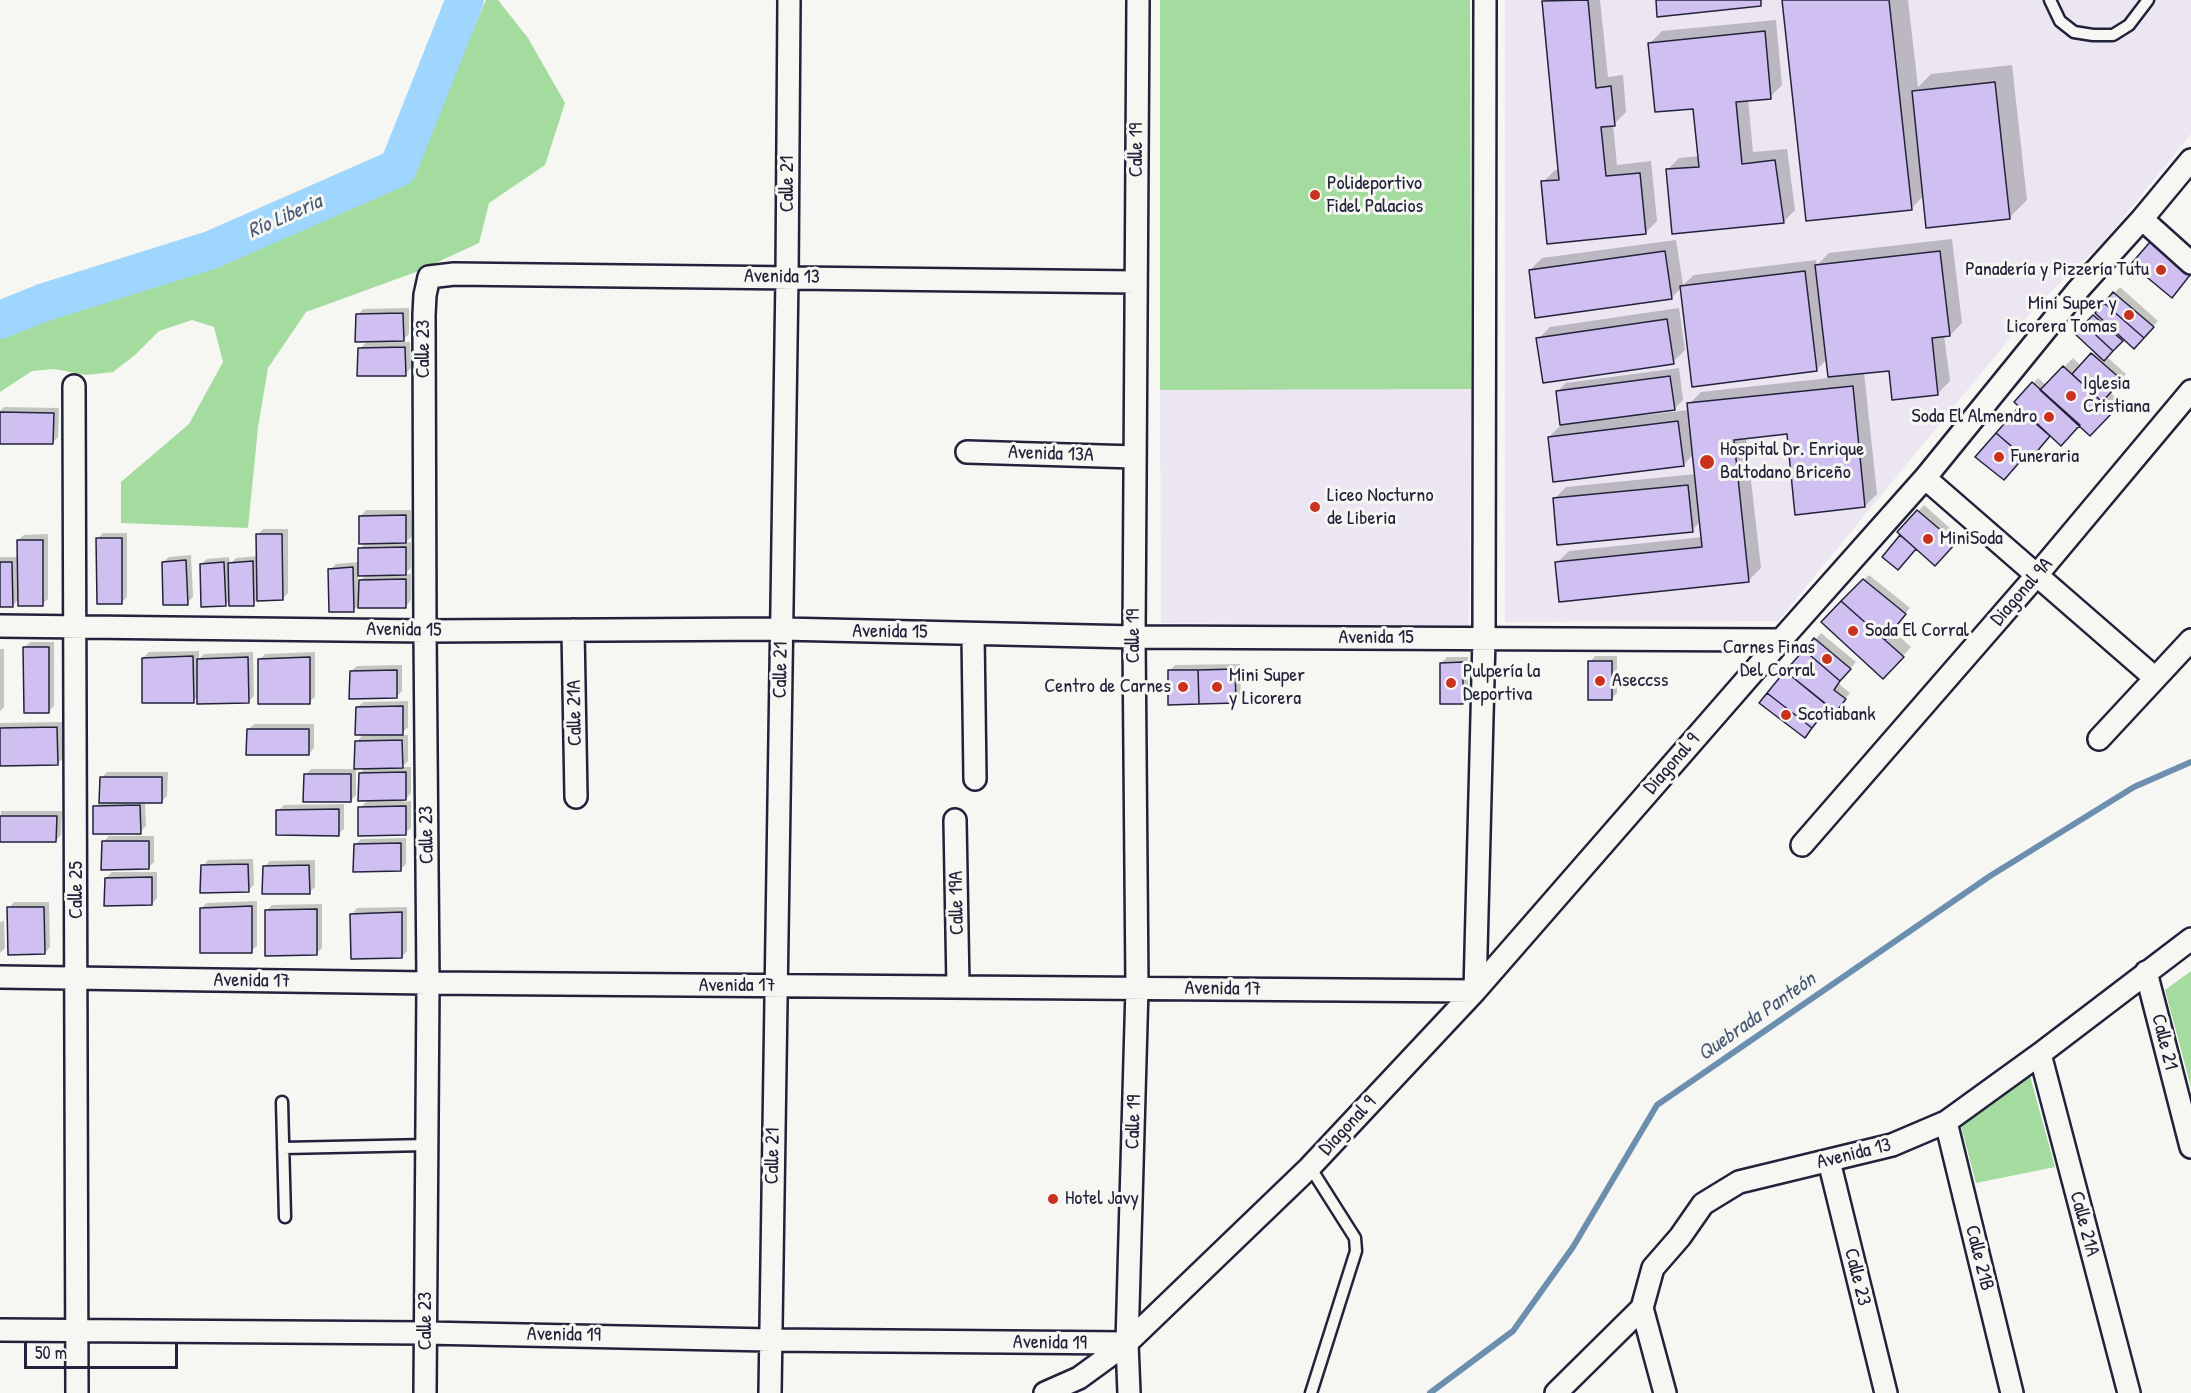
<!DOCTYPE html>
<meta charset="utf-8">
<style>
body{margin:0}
#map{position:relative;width:2191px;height:1393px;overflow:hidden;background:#f6f6f2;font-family:"Patrick Hand",sans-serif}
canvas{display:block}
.scale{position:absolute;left:24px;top:1342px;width:154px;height:27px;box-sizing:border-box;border:3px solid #22223b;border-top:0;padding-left:8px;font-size:18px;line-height:21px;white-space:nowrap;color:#22223b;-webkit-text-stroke:4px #f6f6f2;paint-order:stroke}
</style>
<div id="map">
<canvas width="2191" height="1393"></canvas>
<div class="scale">50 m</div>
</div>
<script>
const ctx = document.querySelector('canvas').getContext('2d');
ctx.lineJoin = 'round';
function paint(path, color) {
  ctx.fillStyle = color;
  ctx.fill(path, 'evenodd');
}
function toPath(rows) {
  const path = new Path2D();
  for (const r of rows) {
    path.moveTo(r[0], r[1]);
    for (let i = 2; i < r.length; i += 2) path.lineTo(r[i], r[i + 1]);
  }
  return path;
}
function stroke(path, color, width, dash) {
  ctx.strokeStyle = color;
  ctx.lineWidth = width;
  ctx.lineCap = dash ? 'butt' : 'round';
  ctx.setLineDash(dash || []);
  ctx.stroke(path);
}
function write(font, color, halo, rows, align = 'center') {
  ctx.font = font + ' "Patrick Hand",sans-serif';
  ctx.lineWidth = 6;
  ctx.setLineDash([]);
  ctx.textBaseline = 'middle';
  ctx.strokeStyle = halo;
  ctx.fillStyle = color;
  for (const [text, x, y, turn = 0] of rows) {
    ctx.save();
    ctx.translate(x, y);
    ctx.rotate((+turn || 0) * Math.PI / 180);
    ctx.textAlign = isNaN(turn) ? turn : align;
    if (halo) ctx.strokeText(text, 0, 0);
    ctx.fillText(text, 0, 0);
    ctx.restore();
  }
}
paint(toPath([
 [1505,0,2191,0,2191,134,2106,239,2038,304,1778,621,1505,622],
 [1471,389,1469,626,1161,623,1160,390]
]), '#ebe6f2');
paint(toPath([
 [486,0,498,0,528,38,565,103,545,165,489,203,479,243,416,272,306,312,268,368,258,427,248,528,121,523,121,482,189,424,223,362,214,327,192,320,159,331,135,355,113,372,86,375,54,369,32,371,0,392,0,335,410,178],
 [1160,0,1470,0,1471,389,1160,390],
 [2191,971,2191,1087,2165,990],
 [2030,1076,2055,1167,1976,1183,1961,1126]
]), '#a4db9e');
paint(toPath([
 [1545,0,1600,0,1608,77,1623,75,1626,112,1613,125,1617,165,1651,161,1657,221,1645,233,1543,182,1555,170,1559,170,1543,1],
 [1784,0,1908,0,1918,87,1931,74,2012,65,2027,200,2009,218,1924,195,1911,209],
 [1776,20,1782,85,1770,97,1748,99,1753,152,1787,149,1795,210,1783,222,1667,170,1679,158,1699,156,1695,108,1650,43,1662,31],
 [2157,237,2191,265,2191,273,2177,290,2133,264],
 [1952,239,1962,323,1950,335,1944,335,1950,381,1938,393,1890,369,1864,372,1877,494,1865,506,1788,433,1746,437,1761,568,1749,580,1557,563,1569,551,1703,537,1701,521,1692,530,1554,499,1566,487,1696,474,1694,454,1683,465,1549,437,1561,425,1557,392,1566,383,1679,368,1683,400,1674,409,1646,412,1646,415,1689,410,1689,404,1701,392,1829,378,1827,359,1816,370,1682,287,1671,298,1530,270,1542,258,1676,240,1683,285,1694,275,1816,260,1817,265,1829,253],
 [2120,287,2158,321,2134,347,2124,338,2106,356,2126,374,2110,392,2120,402,2090,434,2079,425,2051,435,2034,454,2024,455,2010,473,1977,456,2020,408,2016,402,2038,378,2046,385,2073,358,2081,366,2096,351,2077,333],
 [409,308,409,334,401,342,410,342,411,368,405,374,360,349,368,340,358,315,363,309],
 [1679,308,1685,350,1673,362,1538,339,1550,327],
 [4,407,59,408,58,437,53,442,0,442,0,411],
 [1924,505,1960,537,1941,558,1916,547,1904,562,1884,557,1902,535,1899,532],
 [366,510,411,510,412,536,406,542,411,542,411,568,405,574,411,574,411,600,406,606,360,604,353,610,330,570,336,564,360,562,360,549,366,542,361,516],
 [358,575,366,575,358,583],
 [263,529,288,529,288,593,282,599,258,599,253,604,230,599,225,605,201,564,207,559,229,557,230,564,236,558,258,556,258,535],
 [103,533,127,533,127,597,121,603,97,539],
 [48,534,48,599,42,604,19,599,13,605,0,605,0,557,18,557,18,540,24,535],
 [191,555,193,597,187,603,163,562,169,557],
 [1869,575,1910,608,1892,630,1911,647,1892,669,1823,622],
 [1821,633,1856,662,1838,683,1850,693,1841,704,1830,705,1810,730,1761,702],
 [30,642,54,642,54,706,48,712,24,648],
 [0,649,4,649,4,707,0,711],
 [199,651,199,659,204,654,253,652,254,696,248,702,198,696,193,701,143,658,149,652],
 [315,652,315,697,309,702,259,660,265,654],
 [1595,656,1617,656,1617,693,1612,698,1590,662],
 [1447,657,1468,657,1468,697,1462,703,1441,663],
 [1240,664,1241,696,1236,702,1170,671,1175,665],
 [402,665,402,691,396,697,351,671,357,666],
 [408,701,408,727,400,735,408,735,408,761,402,767,411,767,411,793,403,802,411,801,411,828,405,833,360,808,369,799,360,773,367,767,356,767,356,795,351,800,306,775,311,769,356,769,357,741,365,733,357,708,363,702],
 [62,722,63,758,57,764,0,764,0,723],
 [254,724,314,724,314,748,309,754,248,730],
 [107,772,168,772,167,796,162,801,145,801,146,826,140,832,95,807,101,800,101,778],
 [344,804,344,829,338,834,278,811,284,805],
 [1,811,62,811,61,835,56,840,0,840],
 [109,836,154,836,154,862,148,868,103,842],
 [406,838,406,864,400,870,355,845,361,839],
 [253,859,254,885,248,891,203,866,208,860],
 [315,860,315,887,309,892,264,867,270,861],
 [112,872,157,872,157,898,152,904,106,878],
 [257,901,257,946,251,951,201,908,207,903],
 [14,902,49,902,50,947,45,953,9,908],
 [322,904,322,948,316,954,266,911,272,905],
 [407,907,407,951,402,957,352,914,357,908],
 [4,921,5,948,0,953,0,922]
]), '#0003');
stroke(toPath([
 [1430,1393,1513,1331,1573,1247,1657,1105,1990,876,2134,787,2191,762]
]), '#6c8eaf', 6);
stroke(toPath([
 [0,320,42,303,211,250,398,168,465,0]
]), '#9ed6fd', 38);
const building = toPath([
 [1588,0,1596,88,1611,86,1615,126,1601,127,1606,176,1640,173,1646,234,1547,244,1541,181,1559,180,1542,1,1588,0],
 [1656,0,1761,0,1761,6,1657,17,1656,0],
 [1782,0,1889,0,1912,210,1806,221,1782,0],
 [1765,31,1771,99,1736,102,1742,164,1775,160,1784,223,1672,234,1666,169,1699,167,1693,109,1655,112,1648,43,1765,31],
 [1995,82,2010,219,1926,228,1912,91,1995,82],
 [2150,242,2190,275,2172,298,2131,264,2150,242],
 [1665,251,1672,299,1535,318,1529,270,1665,251],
 [1940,251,1950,336,1932,338,1938,395,1892,400,1889,371,1828,377,1815,265,1940,251],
 [1805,271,1817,371,1692,387,1680,286,1805,271],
 [2113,292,2154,327,2144,338,2104,303,2113,292],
 [2104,303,2144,338,2134,349,2095,313,2104,303],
 [403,313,404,341,355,342,356,314,403,313],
 [2093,315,2123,341,2113,351,2084,324,2093,315],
 [1667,319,1674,364,1543,383,1536,338,1667,319],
 [2084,324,2113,351,2104,361,2074,333,2084,324],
 [405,347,406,376,357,376,358,348,405,347],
 [2091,353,2122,380,2102,402,2072,374,2091,353],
 [2063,366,2113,412,2090,436,2040,390,2063,366],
 [1670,376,1675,410,1560,425,1556,391,1670,376],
 [2032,382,2080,425,2061,446,2014,402,2032,382],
 [1853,386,1865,507,1795,515,1787,434,1734,440,1749,582,1559,602,1555,562,1702,547,1687,403,1853,386],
 [2018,408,2050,436,2029,461,1996,433,2018,408],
 [0,412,54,413,53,444,0,444,0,412],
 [1678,421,1684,466,1553,482,1548,437,1678,421],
 [1996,433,2024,457,2004,480,1975,457,1996,433],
 [1688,485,1693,532,1557,545,1553,498,1688,485],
 [1917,510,1956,543,1935,566,1897,532,1917,510],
 [406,515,406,543,359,544,359,516,406,515],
 [256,534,282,534,283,600,257,601,256,534],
 [1900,535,1916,549,1898,570,1882,557,1900,535],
 [96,538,122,538,122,604,97,604,96,538],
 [17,540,43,540,43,606,18,606,17,540],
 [406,547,406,575,358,576,358,548,406,547],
 [186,560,188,605,163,605,162,562,186,560],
 [253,561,254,606,229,606,228,563,253,561],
 [0,562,12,562,13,607,0,607,0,562],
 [224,562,226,606,201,607,200,564,224,562],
 [353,567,354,612,329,612,328,569,353,567],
 [406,579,406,608,358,608,359,580,406,579],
 [1863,579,1906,614,1885,640,1841,601,1863,579],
 [1841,601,1904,657,1883,679,1821,622,1841,601],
 [1814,638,1851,669,1840,681,1804,650,1814,638],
 [23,647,49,647,49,713,24,713,23,647],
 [1804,650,1840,681,1834,690,1846,699,1836,712,1785,671,1804,650],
 [193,656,194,703,142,703,142,658,193,656],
 [248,657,249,703,197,704,197,659,248,657],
 [310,657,310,704,258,704,258,659,310,657],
 [1588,661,1612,661,1612,700,1588,700,1588,661],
 [1463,662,1463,704,1440,704,1440,663,1463,662],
 [1235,669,1236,703,1199,704,1198,670,1235,669],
 [397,670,397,698,349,699,350,671,397,670],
 [1168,670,1198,670,1199,704,1168,705,1168,670],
 [1785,671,1829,707,1812,728,1767,693,1785,671],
 [1767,693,1812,728,1805,738,1759,703,1767,693],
 [403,706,403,735,355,735,356,707,403,706],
 [57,727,58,765,0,766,0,728,57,727],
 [247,729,309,729,309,755,246,755,247,729],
 [402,740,403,768,354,769,355,741,402,740],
 [406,772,406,800,358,801,359,773,406,772],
 [304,774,351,774,351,802,303,802,304,774],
 [100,777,162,777,162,803,99,803,100,777],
 [140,805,141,834,93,834,93,806,140,805],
 [406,806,406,835,358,836,358,807,406,806],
 [339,809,339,836,276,835,276,810,339,809],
 [0,816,57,816,56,842,0,842,0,816],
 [102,841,149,841,149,869,101,870,102,841],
 [401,843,401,871,353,872,354,844,401,843],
 [248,864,249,892,200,893,201,865,248,864],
 [309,865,310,894,262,894,263,866,309,865],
 [152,877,152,905,104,906,105,878,152,877],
 [252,906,252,953,200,953,200,908,252,906],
 [7,907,44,907,45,954,8,955,7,907],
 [317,909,317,955,265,956,265,910,317,909],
 [402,912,402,958,351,959,350,914,402,912]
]);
paint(building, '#d0c0f1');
stroke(building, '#22223b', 1.5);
const lane = toPath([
 [2050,0,2060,21,2074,32,2093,35,2113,35,2129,25,2148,0],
 [282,1102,285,1217],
 [283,1148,427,1145],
 [1310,1167,1355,1238,1356,1251,1311,1393]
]);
const street = toPath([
 [2142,219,2191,263],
 [74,386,77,1393],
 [967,452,1135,457],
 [1925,478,2155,678],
 [0,626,425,631,782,629,1134,637,1781,640],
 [573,630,576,797],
 [973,634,975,779],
 [2099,739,2191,640],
 [955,820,958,987],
 [1802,845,2036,576,2191,391],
 [2146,972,2191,1147],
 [0,977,428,983,1475,991],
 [1475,991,1484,638,1485,0],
 [2040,1054,2129,1393],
 [1946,1122,2012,1393],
 [1829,1161,1886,1393],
 [1642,1308,1665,1393],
 [0,1330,425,1333,770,1340,1127,1343],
 [425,1393,428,983,425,631,424,315,425,295,429,277,454,274,1136,282],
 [770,1393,787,277,789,0],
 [1045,1393,1079,1378,1127,1343,1310,1167,1475,991,1781,640,1925,478,2077,291,2142,219,2191,160],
 [1129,1393,1127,1343,1137,988,1134,637,1138,0],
 [1556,1393,1642,1308,1653,1268,1680,1237,1703,1204,1739,1182,1892,1145,1946,1122,2040,1054,2191,939]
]);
stroke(lane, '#22223b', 15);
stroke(street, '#22223b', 26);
stroke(lane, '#f6f6f2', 10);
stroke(street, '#f6f6f2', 21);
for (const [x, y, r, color] of [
 [1315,195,6,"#c8321e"],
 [2161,270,6,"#c8321e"],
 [2129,315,6,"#c8321e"],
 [2071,396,6,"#c8321e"],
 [2049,417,6,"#c8321e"],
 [1999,457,6,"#c8321e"],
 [1707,462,8,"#c8321e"],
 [1315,507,6,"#c8321e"],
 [1928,539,6,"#c8321e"],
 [1853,631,6,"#c8321e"],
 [1827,659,6,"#c8321e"],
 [1600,681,6,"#c8321e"],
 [1451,683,6,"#c8321e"],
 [1183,687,6,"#c8321e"],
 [1217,687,6,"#c8321e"],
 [1786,715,6,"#c8321e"],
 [1053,1199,6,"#c8321e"]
]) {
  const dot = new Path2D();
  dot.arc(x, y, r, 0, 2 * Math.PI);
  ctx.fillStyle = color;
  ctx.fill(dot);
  stroke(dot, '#f6f6f2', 2);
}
write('20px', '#22223b', '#f6f6f2', [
 ["Calle 19",1137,150,-90],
 ["Calle 21",788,184,-90],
 ["Avenida 13",782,277,1],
 ["Calle 23",424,349,-90],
 ["Avenida 13A",1051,454,2],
 ["Diagonal 9A",2022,592,-49],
 ["Avenida 15",404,630,1],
 ["Avenida 15",890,632,1],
 ["Calle 19",1134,636,-90],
 ["Avenida 15",1376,638],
 ["Calle 21",781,670,-89],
 ["Calle 21A",575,713,-91],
 ["Diagonal 9",1672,764,-49],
 ["Calle 23",427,835,-91],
 ["Calle 25",77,890,-90],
 ["Calle 19A",957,903,-91],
 ["Avenida 17",252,981,1],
 ["Avenida 17",737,986],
 ["Avenida 17",1223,989,1],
 ["Calle 21",2164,1042,76],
 ["Calle 19",1134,1122,-88],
 ["Diagonal 9",1348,1126,-47],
 ["Avenida 13",1854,1154,-14],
 ["Calle 21",773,1156,-89],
 ["Calle 21A",2084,1224,75],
 ["Calle 21B",1979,1258,76],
 ["Calle 23",1857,1277,76],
 ["Calle 23",426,1321,-90],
 ["Avenida 19",564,1335,1],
 ["Avenida 19",1050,1343,1]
]);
write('20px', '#22223b', '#f6f6f2', [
 ["Polideportivo",1327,184],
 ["Fidel Palacios",1327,207],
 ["Panadería y Pizzería Tutu",2149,270,"right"],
 ["Mini Super y",2117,304,"right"],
 ["Licorera Tomas",2117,327,"right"],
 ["Iglesia",2083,384],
 ["Cristiana",2083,407],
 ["Soda El Almendro",2037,417,"right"],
 ["Hospital Dr. Enrique",1720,450],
 ["Baltodano Briceño",1720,473],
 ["Funeraria",2011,457],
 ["Liceo Nocturno",1327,496],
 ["de Liberia",1327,519],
 ["MiniSoda",1940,539],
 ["Soda El Corral",1865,631],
 ["Carnes Finas",1815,648,"right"],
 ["Del Corral",1815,671,"right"],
 ["Pulpería la",1463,672],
 ["Deportiva",1463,695],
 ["Mini Super",1229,676],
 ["y Licorera",1229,699],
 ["Aseccss",1612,681],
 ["Centro de Carnes",1171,687,"right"],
 ["Scotiabank",1798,715],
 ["Hotel Javy",1065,1199]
], 'left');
write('italic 21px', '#475875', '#f6f6f2', [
 ["Río Liberia",285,217,-24],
 ["Quebrada Panteón",1757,1017,-35]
]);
</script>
